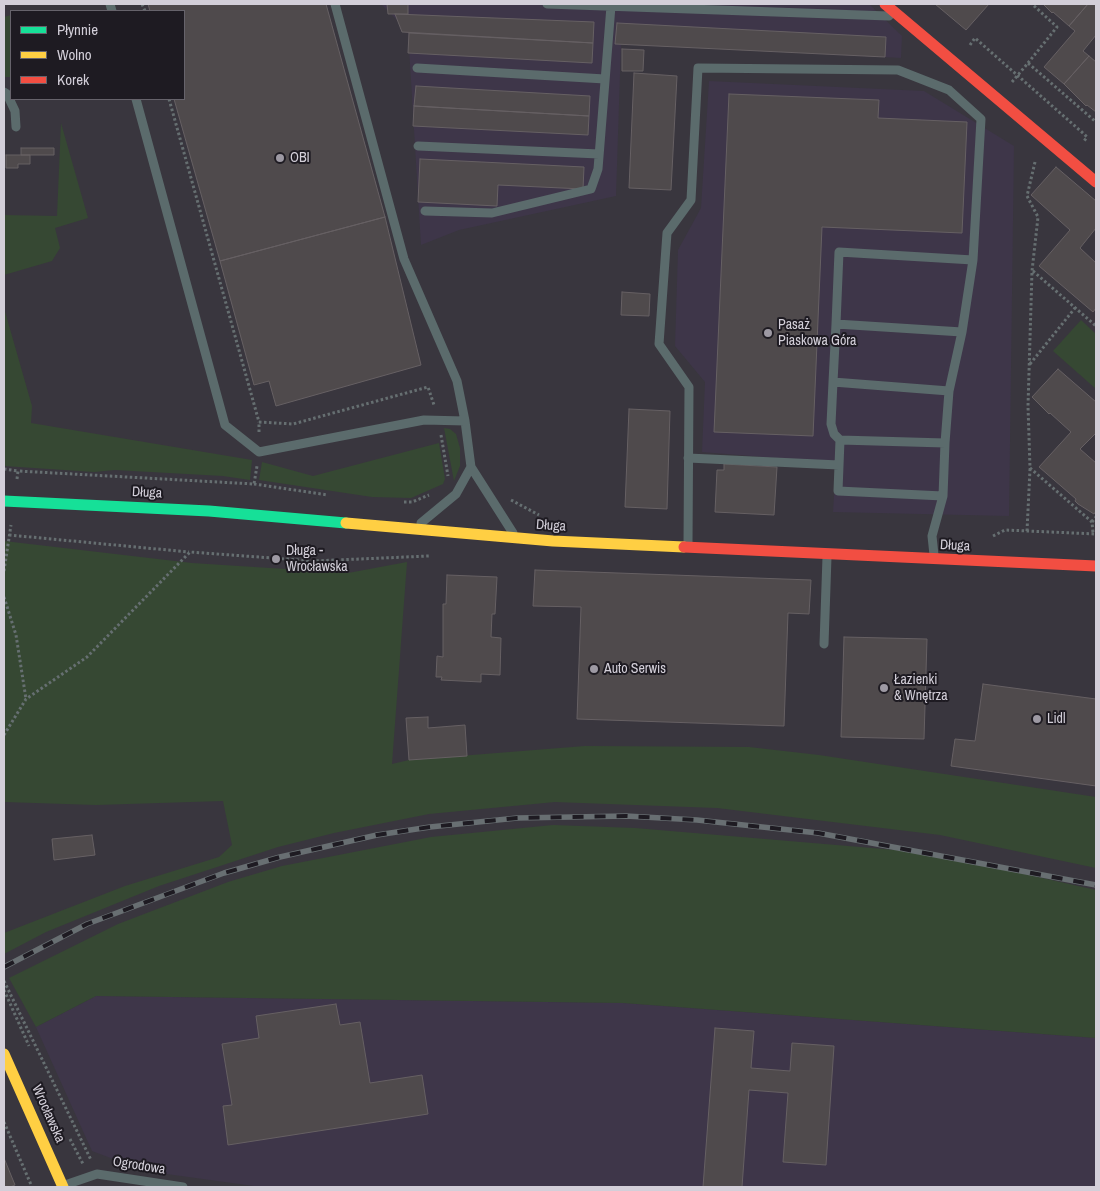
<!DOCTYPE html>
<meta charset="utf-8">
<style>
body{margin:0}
#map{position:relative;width:1100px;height:1191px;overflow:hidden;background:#39363e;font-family:"Archivo Narrow",sans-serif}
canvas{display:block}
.frame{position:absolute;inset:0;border:5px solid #d3cfd9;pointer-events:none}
.legend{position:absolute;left:10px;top:10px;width:175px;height:90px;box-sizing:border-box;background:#1e1b22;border:1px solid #66636b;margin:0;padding:6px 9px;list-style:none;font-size:15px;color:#d3cfd9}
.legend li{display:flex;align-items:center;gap:10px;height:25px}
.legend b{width:25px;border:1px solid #66636b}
</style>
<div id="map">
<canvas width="1100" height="1191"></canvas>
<div class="frame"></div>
<ul class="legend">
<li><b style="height:6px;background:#16e098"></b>Płynnie</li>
<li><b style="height:6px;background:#ffcf43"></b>Wolno</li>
<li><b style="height:6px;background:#f24e42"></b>Korek</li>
</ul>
</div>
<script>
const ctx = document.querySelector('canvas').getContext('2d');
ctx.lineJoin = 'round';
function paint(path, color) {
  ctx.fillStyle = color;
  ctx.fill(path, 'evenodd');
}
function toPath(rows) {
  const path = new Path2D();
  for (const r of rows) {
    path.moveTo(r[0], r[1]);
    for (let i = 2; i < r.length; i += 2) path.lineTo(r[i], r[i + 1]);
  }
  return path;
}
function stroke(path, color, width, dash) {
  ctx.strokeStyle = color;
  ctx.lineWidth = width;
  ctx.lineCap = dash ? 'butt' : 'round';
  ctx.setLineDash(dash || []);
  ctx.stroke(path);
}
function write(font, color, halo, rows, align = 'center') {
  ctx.font = font + ' "Archivo Narrow",sans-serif';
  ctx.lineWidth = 4;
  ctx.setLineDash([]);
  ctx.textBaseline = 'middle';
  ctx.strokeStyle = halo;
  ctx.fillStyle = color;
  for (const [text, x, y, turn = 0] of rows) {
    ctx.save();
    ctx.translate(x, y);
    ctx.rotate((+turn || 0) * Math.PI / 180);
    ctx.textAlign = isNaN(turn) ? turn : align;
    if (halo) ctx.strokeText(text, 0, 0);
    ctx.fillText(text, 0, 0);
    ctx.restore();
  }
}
paint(toPath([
 [381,4,869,4,902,36,901,58,621,43,616,196,459,230,421,245,408,31],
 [709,81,924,91,1014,146,1009,516,833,512,836,463,702,452,705,382,675,346,678,250,701,208],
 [96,996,623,1003,1096,1038,1096,1187,261,1187,145,1171,92,1151,36,1027]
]), '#3e3649');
paint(toPath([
 [11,15,11,77,4,77,4,17],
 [61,123,88,218,55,228,60,248,52,261,4,275,4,215,57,216],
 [4,308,32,406,31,423,252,460,250,480,223,476,115,470,94,472,4,466],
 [1081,320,1096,334,1096,389,1053,351],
 [444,428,450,429,456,434,460,448,460,466,454,481],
 [439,443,445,479,443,484,411,498,372,497,259,480,262,462,313,476],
 [4,541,192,563,348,573,407,562,392,764,409,760,585,746,749,747,819,755,1096,797,1096,868,940,835,717,808,555,802,429,814,334,833,278,847,159,886,46,932,4,954,4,933,125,886,219,857,232,845,223,801,96,805,4,802],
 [553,825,635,828,931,853,1096,890,1096,1038,623,1003,96,996,36,1027,9,978,118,924,228,882,282,866,431,837]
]), '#364833');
const building = toPath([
 [148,4,326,4,385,217,220,261,174,99,184,99,184,11,150,11,148,4],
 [387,4,408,4,408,14,388,14,387,4],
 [935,4,989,4,966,30,935,4],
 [1043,4,1088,4,1069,26,1053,12,1052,13,1043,4],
 [1088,4,1096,4,1096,35,1083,51,1089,56,1064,84,1044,67,1075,31,1069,26,1088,4],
 [395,14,594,22,593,43,402,32,395,14],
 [617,23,886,37,885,57,615,44,617,23],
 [409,33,593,43,592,63,408,53,409,33],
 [622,49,644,50,643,71,622,71,622,49],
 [1089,56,1096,62,1096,112,1087,105,1086,106,1064,84,1089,56],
 [634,73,677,76,671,190,629,188,634,73],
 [416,86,590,96,589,116,414,106,416,86],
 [729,94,879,100,878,118,967,122,962,233,822,227,813,436,714,432,729,94],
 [414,106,589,116,588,135,413,126,414,106],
 [21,148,54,148,54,155,21,155,21,148],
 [6,155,30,155,30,164,18,164,18,168,6,168,6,155],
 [420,159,584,167,583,189,498,185,497,206,418,202,420,159],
 [1056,167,1096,201,1096,228,1080,248,1096,263,1096,308,1093,312,1039,266,1070,230,1031,195,1056,167],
 [385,217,421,365,276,406,269,381,254,385,220,261,385,217],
 [622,292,650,294,649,316,621,315,622,292],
 [1058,369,1096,402,1096,433,1080,449,1096,463,1096,511,1094,514,1078,504,1075,501,1076,499,1039,467,1071,432,1050,413,1049,414,1032,397,1058,369],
 [629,409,670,411,667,509,625,507,629,409],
 [724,464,777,467,774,515,715,512,717,470,724,470,724,464],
 [535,570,811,580,809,614,788,613,784,726,577,719,581,607,533,606,535,570],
 [447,575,497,577,495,614,492,614,491,637,501,638,500,675,481,674,481,682,441,680,442,677,436,677,437,656,443,657,443,604,446,604,447,575],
 [844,637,927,639,924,739,841,737,844,637],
 [983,684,1096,699,1096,786,951,766,955,739,975,741,983,684],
 [428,717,428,728,465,725,467,756,409,760,406,718,428,717],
 [92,835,95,855,54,860,52,839,92,835],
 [336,1004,340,1025,360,1022,370,1083,422,1075,428,1114,228,1145,223,1106,232,1105,222,1044,259,1038,256,1016,336,1004],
 [715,1028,754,1031,751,1068,790,1071,792,1043,834,1046,826,1165,783,1162,788,1093,749,1090,742,1187,703,1187,715,1028],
 [4,1158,15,1185,10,1187,4,1187,4,1158]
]);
paint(building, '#4f4a4c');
stroke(building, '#666063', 1);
stroke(toPath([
 [142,4,145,11],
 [970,45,975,38,1084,134,1087,137,1084,141],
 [1028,63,1057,27,1032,4],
 [1012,82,1028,63,1096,122],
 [169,99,259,422],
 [1035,162,1027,196,1038,217,1032,271,1028,406,1030,468,1092,522,1093,533],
 [1033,271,1096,326],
 [1030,364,1075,308],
 [259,432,259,422,293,424,428,387,434,405],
 [441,435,448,476],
 [4,469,18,471],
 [17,479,18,471,254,484,257,466],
 [254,484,328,495],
 [511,500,539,515],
 [404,502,412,502,429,495],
 [1092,522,1096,517],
 [1027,531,1030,469],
 [9,535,189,552],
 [993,536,1005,530,1096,534],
 [4,571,11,525],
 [4,597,16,635,26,699],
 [4,735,26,699,87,657,190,552,313,561,429,556],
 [4,981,91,1160],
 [4,990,29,1046],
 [4,1122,32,1187],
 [70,1139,83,1164]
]), '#666f71', 3, [2.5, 2.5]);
stroke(toPath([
 [110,4,112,11],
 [335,4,404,259,457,381,465,421],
 [547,4,889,16],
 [417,68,605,79],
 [4,92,7,94,15,111,16,127],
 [136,99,225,425,259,452,424,420,465,421,471,467,513,533],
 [418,146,599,154],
 [425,211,492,213,591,189,598,169,611,6],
 [833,382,836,324,839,252,973,260,962,332,836,324],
 [949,391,962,332],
 [840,440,834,434,831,424,833,382,949,391,945,443],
 [688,458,839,465],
 [421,523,456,494,471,467],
 [688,544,689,387,659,344,667,233,691,200,698,68,898,70,949,90,981,119,973,260],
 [934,555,932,536,943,496,945,443,840,440,838,491,943,496],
 [824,644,827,557],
 [65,1185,97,1174,183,1187]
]), '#5b6b6c', 9);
stroke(toPath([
 [4,501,209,511,346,523]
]), '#16e098', 11);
stroke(toPath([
 [346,523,553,541,684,547],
 [4,1054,63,1187]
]), '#ffcf43', 11);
stroke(toPath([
 [885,4,1096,182],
 [684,547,1096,566]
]), '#f24e42', 11);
const rail = toPath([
 [4,967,87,924,224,873,280,857,377,835,430,827,517,818,626,816,697,820,818,833,1096,885]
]);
stroke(rail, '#686f72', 5.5);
stroke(rail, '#1e1b22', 4, [11]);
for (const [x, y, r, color] of [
 [280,158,5,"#9d99a3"],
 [768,333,5,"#9d99a3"],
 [276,559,5,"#9d99a3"],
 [594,669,5,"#9d99a3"],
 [884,688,5,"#9d99a3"],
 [1037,719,5,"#9d99a3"]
]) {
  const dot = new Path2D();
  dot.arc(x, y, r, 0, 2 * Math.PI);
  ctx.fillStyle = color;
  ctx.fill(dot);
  stroke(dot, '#1e1b22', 2);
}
write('14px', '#d3cfd9', '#1e1b22', [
 ["OBI",290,158],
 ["Pasaż",778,325],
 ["Piaskowa Góra",778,341],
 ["Długa -",286,551],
 ["Wrocławska",286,567],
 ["Auto Serwis",604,669],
 ["Łazienki",894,680],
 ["& Wnętrza",894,696],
 ["Lidl",1047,719]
], 'left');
write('14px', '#d3cfd9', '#1e1b22', [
 ["Długa",147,493,3],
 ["Długa",551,526,4],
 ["Długa",955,546,3],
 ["Wrocławska",48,1114,66],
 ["Ogrodowa",139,1166,9]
]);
</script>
